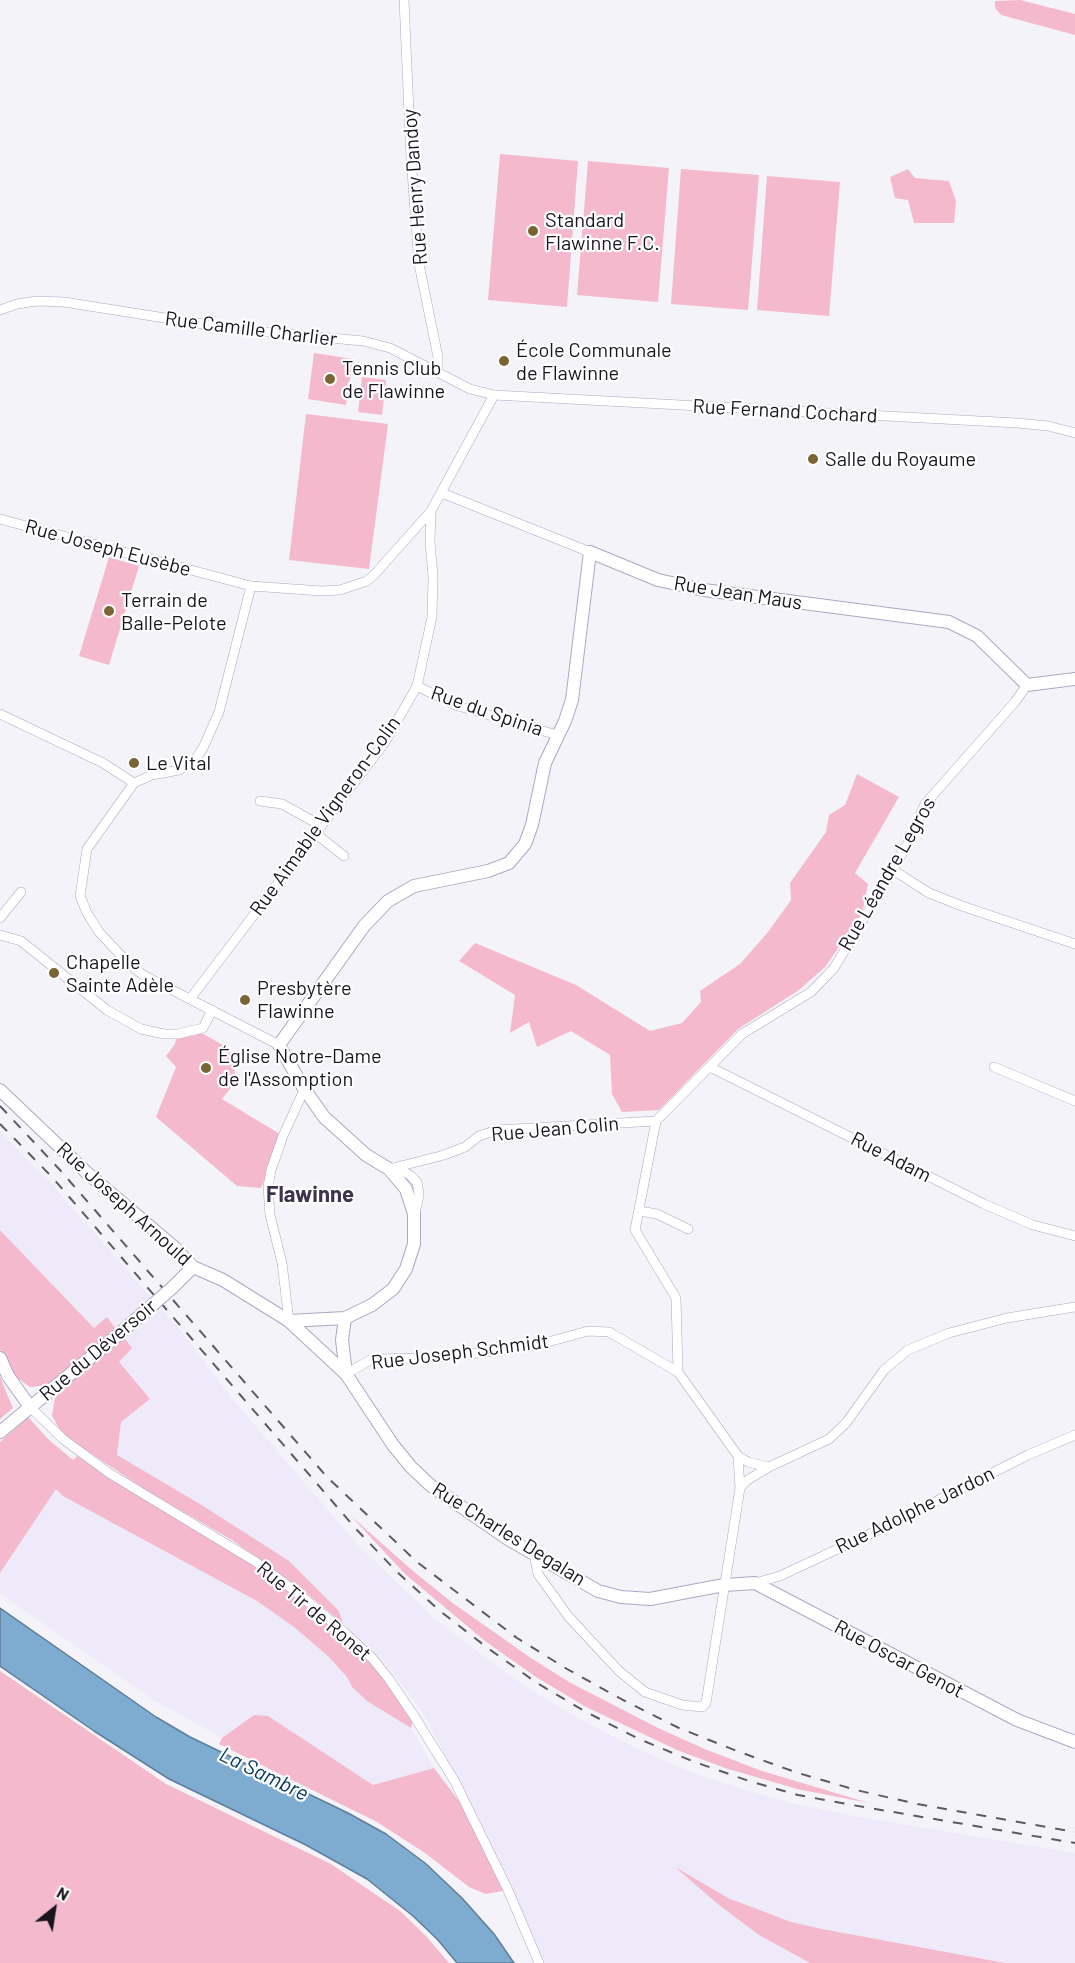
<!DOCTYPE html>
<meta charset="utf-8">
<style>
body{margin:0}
#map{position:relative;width:1075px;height:1963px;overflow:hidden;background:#f5f3fa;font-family:Barlow,sans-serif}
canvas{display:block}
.north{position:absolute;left:24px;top:1879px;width:60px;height:60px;-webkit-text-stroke:4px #fff;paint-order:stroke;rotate:30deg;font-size:16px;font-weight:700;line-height:24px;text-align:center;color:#191520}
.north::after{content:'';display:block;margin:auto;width:21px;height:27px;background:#191520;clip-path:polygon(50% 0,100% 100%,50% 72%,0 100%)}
</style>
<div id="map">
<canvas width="1075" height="1963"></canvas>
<div class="north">N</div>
</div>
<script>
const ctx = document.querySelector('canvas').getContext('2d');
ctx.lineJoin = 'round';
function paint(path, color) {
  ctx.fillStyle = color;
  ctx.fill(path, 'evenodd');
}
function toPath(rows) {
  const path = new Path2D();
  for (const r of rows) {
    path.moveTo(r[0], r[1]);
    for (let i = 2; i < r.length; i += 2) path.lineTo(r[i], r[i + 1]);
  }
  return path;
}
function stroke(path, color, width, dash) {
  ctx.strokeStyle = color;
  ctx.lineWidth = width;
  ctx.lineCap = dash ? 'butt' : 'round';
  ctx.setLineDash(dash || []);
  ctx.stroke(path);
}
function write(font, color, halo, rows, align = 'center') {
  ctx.font = font + ' Barlow,sans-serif';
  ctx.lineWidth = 4.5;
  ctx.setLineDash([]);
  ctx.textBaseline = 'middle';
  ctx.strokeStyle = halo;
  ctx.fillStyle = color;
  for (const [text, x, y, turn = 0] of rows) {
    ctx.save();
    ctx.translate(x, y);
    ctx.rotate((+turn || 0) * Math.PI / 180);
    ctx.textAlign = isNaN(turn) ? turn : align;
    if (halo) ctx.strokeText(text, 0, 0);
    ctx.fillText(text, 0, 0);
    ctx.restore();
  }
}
paint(toPath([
 [0,1132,48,1180,187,1338,231,1397,359,1546,433,1617,482,1655,531,1690,582,1720,636,1748,688,1771,746,1790,796,1804,850,1815,1075,1853,1075,1963,543,1963,512,1887,426,1718,393,1672,343,1624,339,1611,200,1504,117,1455,121,1422,119,1362,94,1328,0,1230],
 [56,1488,257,1601,294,1627,329,1657,347,1677,352,1687,367,1701,411,1728,434,1768,374,1785,254,1715,222,1738,152,1699,0,1594,0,1573]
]), '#efeafa');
paint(toPath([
 [1020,0,1075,14,1075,35,1001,15,995,8,995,1],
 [500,154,578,161,567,307,488,300],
 [588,161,669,168,658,302,577,295],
 [681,169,759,175,748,310,671,304],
 [908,169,915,178,949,181,956,201,954,223,914,223,908,200,895,198,890,177],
 [767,176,840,182,829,316,757,310],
 [314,353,353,359,346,405,308,399],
 [362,377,386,380,382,415,358,412],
 [306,414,388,424,369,569,289,560],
 [109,557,139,566,109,665,79,656],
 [857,774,899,797,855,873,868,884,862,914,825,967,799,990,738,1029,659,1110,622,1112,612,1094,610,1055,571,1031,537,1047,529,1022,510,1033,515,995,459,961,475,943,576,985,650,1031,682,1023,701,1002,700,991,740,964,768,932,791,900,790,883,826,832,829,815,845,805],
 [200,1032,226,1047,232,1053,236,1081,222,1099,283,1136,261,1188,237,1186,156,1117,176,1067,166,1056,175,1044,176,1038,192,1035,194,1036],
 [0,1230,94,1328,107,1317,116,1329,50,1385,30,1387,13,1375,0,1349],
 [123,1336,132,1348,119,1362,150,1399,121,1422,117,1455,200,1504,289,1561,339,1611,343,1624,300,1588,232,1540,149,1492,63,1435,52,1416,56,1392],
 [0,1377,13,1408,0,1419],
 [28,1417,48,1439,73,1460,81,1453,256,1562,372,1658,414,1716,411,1728,367,1701,352,1687,347,1677,329,1657,294,1627,257,1601,63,1496,56,1489,0,1573,0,1442],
 [350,1515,413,1571,454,1604,531,1658,569,1682,658,1728,707,1750,762,1771,869,1803,797,1789,725,1768,677,1750,586,1707,536,1677,485,1641,405,1574],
 [0,1671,166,1784,331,1864,400,1911,426,1936,449,1963,0,1963],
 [254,1715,268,1716,373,1785,434,1768,477,1825,508,1890,486,1894,469,1887,425,1853,377,1822,219,1744,222,1738],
 [675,1867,728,1898,791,1922,822,1929,1005,1963,810,1963,759,1935,719,1905]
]), '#f4b9cc');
const water = toPath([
 [0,1608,156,1717,190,1737,348,1813,386,1834,425,1863,462,1898,494,1934,514,1963,457,1963,438,1940,413,1916,367,1879,306,1845,169,1779,94,1731,0,1666,0,1608]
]);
paint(water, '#7eabd0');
stroke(water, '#607e9b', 1.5);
const minor = toPath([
 [404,0,411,158,419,264,438,357,438,372],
 [0,310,17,304,37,301,64,302,234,329,363,341,390,348,470,389,494,395,1017,423,1048,426,1075,433],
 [442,493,590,552],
 [0,519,251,586,322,591,340,590,367,581,374,575,431,511,494,395],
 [417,686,455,705,557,735],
 [0,714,103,763,134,783],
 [134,783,87,849,80,896,87,913,99,932,128,963,143,975,279,1045],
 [134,783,152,775,179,770,195,760,203,748,219,712,251,586],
 [260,801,282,804,320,825],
 [315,833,344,856],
 [893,870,929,893,962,906,1075,944],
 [0,918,21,892],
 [0,935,21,941,107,1010,141,1029,164,1034,178,1034,203,1028,212,1010],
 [190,999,385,742,417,686,432,617,433,576,430,542,431,511],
 [710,1067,984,1204,1033,1225,1075,1236],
 [994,1067,1075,1101],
 [656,1121,742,1034,811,992,834,968,893,870,910,839,925,804,1015,702,1027,685],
 [656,1121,635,1230,676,1298,678,1372],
 [389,1169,444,1155,465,1147,479,1136,497,1130,656,1121],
 [395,1170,403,1171,411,1176,417,1182,419,1195,415,1213],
 [640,1211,657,1214,688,1229],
 [289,1321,282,1263,270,1215,268,1187,271,1170,283,1136,304,1090],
 [346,1374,372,1359,429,1358,480,1353,537,1345,588,1331,609,1332,678,1372,738,1456,748,1462,769,1467],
 [30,1407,63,1439,109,1473,256,1562,295,1591,344,1632,372,1658,389,1679,414,1716,454,1780,508,1890,539,1963],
 [740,1488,746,1481,769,1467,829,1439,846,1423,884,1370,908,1350,949,1333,1007,1318,1075,1307],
 [534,1554,538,1574,568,1616,619,1671,645,1692,682,1705,702,1707,706,1703,740,1488,738,1456],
 [755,1583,780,1576,891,1524,1028,1455,1075,1435]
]);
const tertiary = toPath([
 [0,1090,86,1172,174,1247,193,1267,223,1280,289,1321,346,1374,393,1445,411,1467,430,1485,508,1539,598,1591,621,1597,650,1599,724,1585,755,1583,1017,1720,1075,1742],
 [172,1288,193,1267],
 [345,1318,342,1340,346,1374],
 [289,1321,345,1318,372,1305,393,1289,406,1269,414,1244,414,1214,406,1189,389,1169,366,1155,324,1117,303,1087,279,1045,364,926,388,901,414,886,488,871,509,863,525,844,532,825,545,763,565,721,572,700,590,552,658,580,704,590,949,622,977,636,1027,685,1075,679],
 [0,1358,8,1376,30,1407],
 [0,1432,119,1334]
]);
stroke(minor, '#b0a5c4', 10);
stroke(tertiary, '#b0a5c4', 14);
stroke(minor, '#fff', 9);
stroke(tertiary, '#fff', 12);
stroke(toPath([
 [0,1106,60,1170,327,1477,417,1562,517,1638,567,1669,623,1700,679,1728,737,1751,795,1772,856,1790,917,1804,1075,1832],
 [0,1124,52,1177,357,1530,397,1572,440,1611,489,1649,537,1683,586,1712,639,1739,692,1761,749,1781,798,1795,852,1805,1075,1843]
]), '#5d5963', 2, [10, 10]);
const tertiaryBridge = toPath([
 [119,1334,172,1288]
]);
stroke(tertiaryBridge, '#b0a5c4', 14, []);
stroke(tertiaryBridge, '#fff', 12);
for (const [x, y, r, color] of [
 [533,231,6,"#7b6434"],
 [504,361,6,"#7b6434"],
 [330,379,6,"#7b6434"],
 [813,459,6,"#7b6434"],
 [109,611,6,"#7b6434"],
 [134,763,6,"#7b6434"],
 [54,973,6,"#7b6434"],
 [245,1000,6,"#7b6434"],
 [206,1068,6,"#7b6434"]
]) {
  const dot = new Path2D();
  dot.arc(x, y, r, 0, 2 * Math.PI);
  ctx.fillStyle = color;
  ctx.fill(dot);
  stroke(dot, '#fff', 2);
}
write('20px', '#191520', '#fff', [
 ["Rue Henry Dandoy",415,187,-94],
 ["Rue Camille Charlier",251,329,7],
 ["Rue Fernand Cochard",785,411,3],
 ["Rue Joseph Eusèbe",108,548,15],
 ["Rue Jean Maus",738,593,9],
 ["Rue du Spinia",487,711,19],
 ["Rue Aimable Vigneron-Colin",325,816,-54],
 ["Rue Léandre Legros",887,874,-60],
 ["Rue Jean Colin",555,1129,-5],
 ["Rue Adam",891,1157,27],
 ["Rue Joseph Arnould",124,1204,42],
 ["Rue du Déversoir",98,1350,-40],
 ["Rue Joseph Schmidt",460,1352,-7],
 ["Rue Adolphe Jardon",915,1510,-26],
 ["Rue Charles Degalan",509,1534,32],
 ["Rue Tir de Ronet",314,1611,40],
 ["Rue Oscar Genot",899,1659,28]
]);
write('20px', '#191520', '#fff', [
 ["Standard",545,220],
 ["Flawinne F.C.",545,243],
 ["École Communale",516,350],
 ["de Flawinne",516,373],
 ["Tennis Club",342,368],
 ["de Flawinne",342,391],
 ["Salle du Royaume",825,459],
 ["Terrain de",121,600],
 ["Balle-Pelote",121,623],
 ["Le Vital",146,763],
 ["Chapelle",66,962],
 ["Sainte Adèle",66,985],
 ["Presbytère",257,988],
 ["Flawinne",257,1011],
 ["Église Notre-Dame",218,1056],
 ["de l'Assomption",218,1079]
], 'left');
write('italic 21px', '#00375b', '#fff', [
 ["La Sambre",264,1774,26]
]);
write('bold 22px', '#3d334d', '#fff', [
 ["Flawinne",310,1195]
]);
</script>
